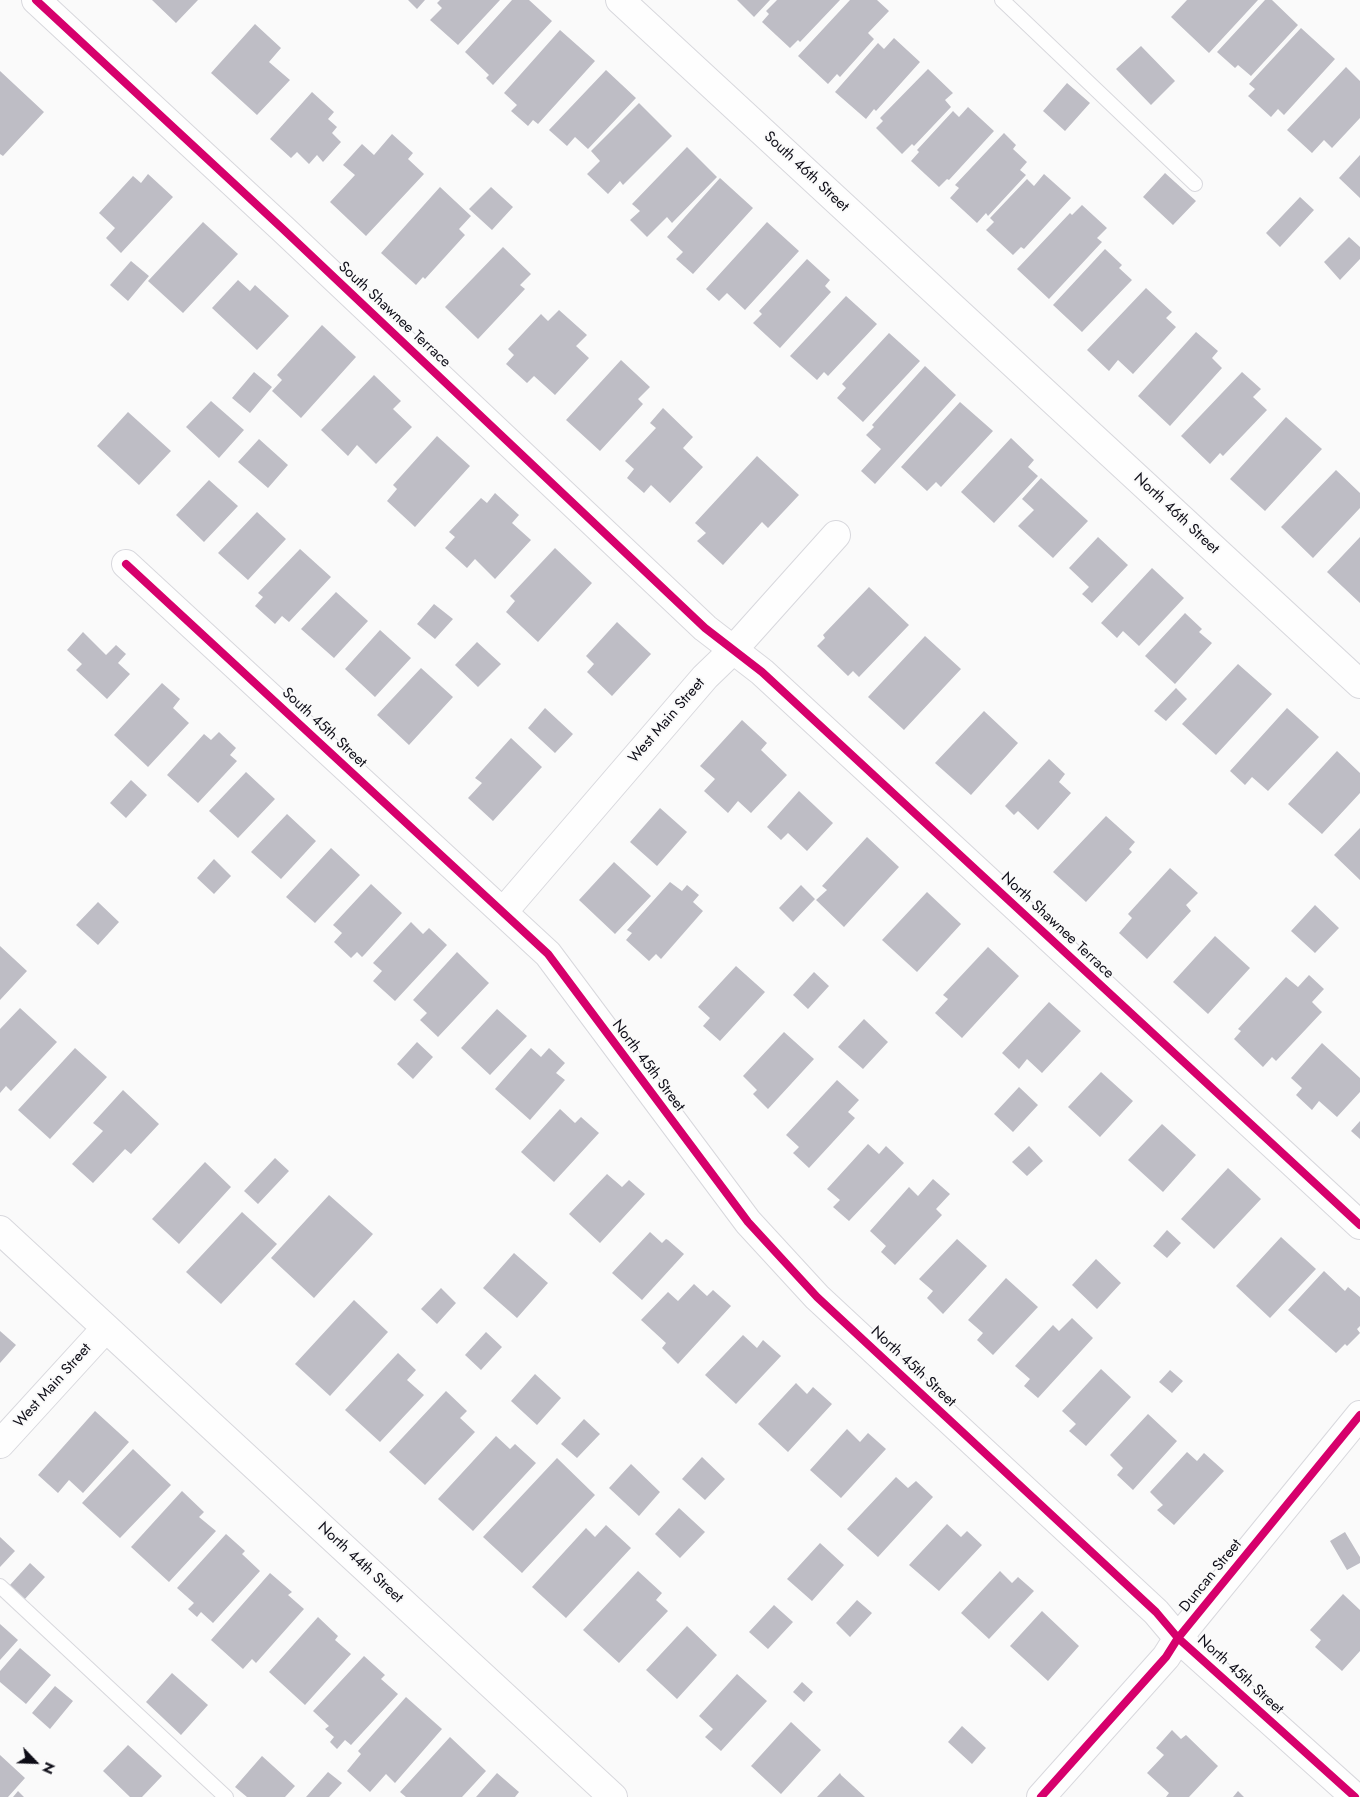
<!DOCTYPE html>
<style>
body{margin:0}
#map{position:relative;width:1360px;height:1797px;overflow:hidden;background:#fafafa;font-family:Jost,sans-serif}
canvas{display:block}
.north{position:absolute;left:10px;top:1737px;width:50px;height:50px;-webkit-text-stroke:4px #fafafa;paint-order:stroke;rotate:114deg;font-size:14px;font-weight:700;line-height:20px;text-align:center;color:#0e0d17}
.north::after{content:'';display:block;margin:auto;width:18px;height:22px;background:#0e0d17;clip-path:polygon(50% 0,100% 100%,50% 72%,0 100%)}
</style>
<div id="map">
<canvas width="1360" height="1797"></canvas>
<div class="north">N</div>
</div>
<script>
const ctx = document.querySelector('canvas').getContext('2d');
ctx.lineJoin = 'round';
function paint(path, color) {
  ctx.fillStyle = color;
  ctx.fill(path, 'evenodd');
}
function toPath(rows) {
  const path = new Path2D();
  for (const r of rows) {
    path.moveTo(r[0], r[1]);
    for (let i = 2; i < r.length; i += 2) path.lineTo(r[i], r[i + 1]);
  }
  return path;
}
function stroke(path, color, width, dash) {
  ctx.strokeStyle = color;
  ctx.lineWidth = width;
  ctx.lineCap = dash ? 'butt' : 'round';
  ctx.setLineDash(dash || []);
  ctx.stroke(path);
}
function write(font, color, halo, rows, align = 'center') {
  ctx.font = font + ' Jost,sans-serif';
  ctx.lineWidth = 4;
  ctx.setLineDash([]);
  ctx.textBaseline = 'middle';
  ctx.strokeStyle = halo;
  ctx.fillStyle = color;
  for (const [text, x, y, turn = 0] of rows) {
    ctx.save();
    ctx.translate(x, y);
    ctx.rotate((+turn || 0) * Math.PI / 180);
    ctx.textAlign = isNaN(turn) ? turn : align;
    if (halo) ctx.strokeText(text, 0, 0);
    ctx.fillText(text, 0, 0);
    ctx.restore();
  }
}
paint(toPath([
 [152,0,198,0,176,23],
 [408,0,425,0,417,9],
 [440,0,500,0,458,45,430,20,442,8,437,3],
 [512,0,529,0,552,21,493,85,486,78,489,75,465,52],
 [737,0,770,0,754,17],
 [777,0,840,0,800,42,798,40,790,48,762,22,769,14,766,11],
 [850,0,877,0,889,11,868,33,874,39,840,77,837,74,828,84,798,56],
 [1187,0,1258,0,1209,53,1171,17],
 [1265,0,1272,0,1298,25,1251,76,1238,65,1235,68,1217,52],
 [255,24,281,48,269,62,290,80,257,115,211,73],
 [1301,28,1335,59,1284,115,1278,109,1271,117,1248,96,1255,89,1249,84],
 [560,30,595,61,538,124,533,120,528,126,511,111,517,105,504,93],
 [894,38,920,62,876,111,874,109,866,119,835,92,878,43,884,49],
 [1141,46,1175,81,1151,105,1116,69],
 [1346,67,1360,81,1360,118,1332,148,1324,140,1312,153,1287,130],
 [928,69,953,93,945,100,951,107,914,146,912,144,902,154,876,128,883,121,880,118],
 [606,70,636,98,588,149,575,137,567,146,549,130],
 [0,71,44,112,3,156,0,154],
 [1067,83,1090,103,1065,131,1043,111],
 [312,92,334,112,328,119,337,127,332,133,341,142,323,162,317,155,309,164,297,152,291,158,270,139],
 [639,103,672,136,623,185,620,181,608,194,587,174,600,161,591,151],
 [968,107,994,131,949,180,947,179,939,187,911,161,919,152,917,150,953,111,959,117],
 [1004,133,1016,145,1013,149,1027,162,1020,170,1026,175,988,216,986,213,977,223,950,198,959,188,955,185],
 [392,134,413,153,408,159,424,174,366,236,330,202,355,175,343,165,362,144,374,155],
 [687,147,717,177,672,223,667,217,647,237,630,220,640,211,632,204],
 [1360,155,1360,198,1339,178],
 [1165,173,1196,201,1173,225,1143,197],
 [148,174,173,197,121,253,106,238,115,228,99,213,133,176,141,183],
 [1044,174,1071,198,1024,249,1021,247,1013,255,986,230,994,222,990,218,1027,179,1034,186],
 [720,178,753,208,693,274,676,259,683,252,667,237],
 [440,187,471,216,459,229,465,235,425,279,423,277,416,285,381,253],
 [491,187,513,207,492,230,469,209],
 [1300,197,1314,210,1280,247,1266,233],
 [1082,205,1107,228,1097,238,1102,242,1049,299,1017,269,1070,213,1072,215],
 [203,222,238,254,183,313,148,281],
 [767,222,799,251,745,310,727,293,719,301,706,289],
 [1349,237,1360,247,1360,259,1340,280,1324,262],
 [503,247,531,274,520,285,525,289,478,339,445,307],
 [1105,249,1122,265,1119,268,1132,280,1082,332,1053,305],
 [807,259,830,280,825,286,831,292,780,348,753,323,762,314,759,311],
 [131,261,149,276,128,301,110,285],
 [238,280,250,291,255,285,289,316,257,350,212,308],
 [1146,288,1172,312,1166,318,1176,327,1133,374,1118,360,1109,371,1087,350],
 [846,296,877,324,828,376,824,372,817,380,790,356],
 [559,310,587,335,576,346,589,358,555,395,534,376,527,383,506,364,514,355,508,349,541,314,548,321],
 [322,325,356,357,301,418,272,391,282,380,277,375],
 [1196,332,1218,351,1212,358,1222,368,1170,426,1138,396],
 [889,333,920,361,863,422,837,398,846,388,842,384],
 [621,360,650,387,638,399,643,404,600,451,566,420],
 [925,366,956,395,875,484,861,471,881,449,866,435,874,427,872,425],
 [254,372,272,387,250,413,232,398],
 [1242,372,1261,389,1253,397,1267,410,1223,456,1220,453,1210,464,1181,436],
 [374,375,401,401,393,409,412,427,376,464,357,445,348,456,321,430],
 [211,401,244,430,219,458,186,427],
 [960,402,993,431,941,487,936,482,927,491,901,467],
 [663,408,693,437,683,448,703,467,670,503,651,485,644,493,627,478,634,469,625,461,656,428,650,423],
 [128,412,171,451,139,485,97,446],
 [1286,417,1322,449,1265,511,1230,479],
 [437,436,470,466,415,527,387,501,397,489,393,485],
 [1011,438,1034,460,1028,467,1038,476,994,523,961,492],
 [259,439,288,465,268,488,238,462],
 [757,456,799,495,768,528,762,522,723,565,697,541,706,533,695,523],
 [1336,470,1360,493,1360,508,1313,558,1281,527],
 [1041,478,1088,521,1053,558,1018,526,1034,510,1022,499],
 [209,480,238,506,204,542,176,515],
 [495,493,519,515,512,523,531,540,495,579,475,559,467,568,445,548,455,537,449,532,481,498,487,503],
 [257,512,286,539,248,580,218,553],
 [1098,537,1128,565,1092,603,1082,594,1089,587,1069,568],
 [1360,537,1360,603,1327,572],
 [555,548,592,583,538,642,506,612,515,601,510,596],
 [300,549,331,577,289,622,282,616,275,624,255,606,263,597,258,593],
 [1152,568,1184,598,1139,646,1123,631,1117,638,1101,623],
 [869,587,909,625,859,677,853,671,848,676,817,646,825,638,823,635],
 [336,592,368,621,334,658,301,629],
 [434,604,453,619,435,639,417,624],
 [1185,613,1202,629,1199,632,1212,643,1175,684,1145,656],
 [617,622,651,654,612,696,587,672,594,664,586,656],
 [380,630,411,658,375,697,345,669],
 [83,632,106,655,116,645,126,654,118,663,130,674,107,699,76,670,82,664,67,650],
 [925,636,961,669,904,730,868,697],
 [477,642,501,664,478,687,455,665],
 [1238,664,1272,694,1216,755,1182,724],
 [421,668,453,697,409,745,377,715],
 [162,683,180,699,173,708,189,723,148,767,114,735],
 [1176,688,1187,699,1166,721,1154,711],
 [545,708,573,734,555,753,528,728],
 [1287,708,1319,737,1268,791,1252,777,1245,785,1230,771],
 [984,711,1018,743,971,795,935,763],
 [742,720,767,743,761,750,787,775,751,813,738,801,728,813,704,791,715,779,700,766],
 [219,732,236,748,230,755,237,761,198,803,167,775,204,734,211,740],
 [511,738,542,767,493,821,468,798,482,783,475,778],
 [1337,751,1360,773,1360,793,1322,834,1288,804],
 [1049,759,1065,774,1059,782,1071,793,1038,830,1018,811,1014,815,1005,806],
 [246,772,275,799,238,838,209,811],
 [131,780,147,795,126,818,110,803],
 [799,791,833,823,807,851,788,833,781,840,767,827],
 [660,808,687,832,657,866,630,842],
 [287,814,316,841,281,879,251,852],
 [1106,816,1135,842,1129,849,1132,852,1086,902,1053,872],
 [1360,828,1360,880,1334,855],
 [867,837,899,867,844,927,816,900,827,890,822,886],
 [331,848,360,875,315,923,286,897],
 [214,859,231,876,214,894,197,878],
 [614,862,651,896,615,934,579,900],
 [1170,868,1198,893,1186,905,1191,911,1147,959,1119,933,1132,918,1128,914],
 [670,882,682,891,687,885,699,895,693,902,703,911,661,959,656,954,649,961,626,940,632,933,627,930],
 [371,884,402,913,365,954,362,957,357,952,351,958,334,942,342,933,333,925],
 [801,885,815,899,793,922,779,908],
 [927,892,961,924,917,972,882,940],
 [98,902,119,922,98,945,76,925],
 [1315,905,1339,928,1315,953,1291,931],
 [411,922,423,934,429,928,447,945,395,1001,373,981,382,971,373,963],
 [1215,936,1250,968,1208,1014,1173,982],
 [0,946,27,971,0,1000],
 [988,947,1019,976,962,1038,935,1013,948,999,943,995],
 [457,952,489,983,438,1037,420,1020,427,1013,413,1000],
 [736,966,765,992,720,1041,703,1026,710,1018,698,1007],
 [814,972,829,986,808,1009,793,995],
 [1309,975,1324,989,1312,1002,1322,1012,1276,1061,1272,1057,1263,1067,1234,1039,1241,1031,1238,1029,1286,977,1298,987],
 [1049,1002,1081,1031,1042,1073,1027,1059,1019,1069,1002,1053],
 [20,1008,57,1042,11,1091,6,1086,0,1093,0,1029],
 [497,1009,527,1036,490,1075,461,1048],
 [864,1019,888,1042,863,1069,838,1047],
 [784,1032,814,1059,768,1109,753,1094,757,1090,743,1076],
 [417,1042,433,1057,413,1079,397,1064],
 [1322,1043,1360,1078,1360,1092,1337,1117,1319,1101,1312,1110,1296,1095,1302,1088,1291,1078],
 [75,1048,107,1077,50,1139,18,1110],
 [531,1048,541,1057,549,1048,565,1063,556,1073,565,1080,530,1120,495,1089],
 [1101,1072,1133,1101,1100,1137,1068,1107],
 [837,1080,859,1100,848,1112,855,1118,809,1168,793,1153,799,1147,786,1135],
 [1019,1087,1038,1105,1013,1132,994,1114],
 [123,1090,159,1124,131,1154,125,1149,93,1183,72,1164,103,1131,93,1123],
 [560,1109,575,1123,581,1117,599,1133,554,1182,521,1152],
 [1360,1121,1360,1139,1351,1131],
 [1162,1124,1196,1155,1163,1192,1128,1160],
 [868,1144,879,1154,886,1146,904,1163,849,1221,833,1207,840,1200,827,1189],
 [1029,1146,1043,1161,1027,1176,1012,1162],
 [275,1158,289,1171,258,1204,244,1191],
 [205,1162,231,1187,179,1244,152,1219],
 [1228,1168,1261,1199,1214,1249,1181,1219],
 [607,1174,622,1187,629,1180,645,1194,600,1243,569,1214],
 [933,1179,950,1194,936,1209,942,1215,895,1265,881,1252,886,1246,870,1231,909,1187,918,1196],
 [329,1195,373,1234,314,1298,271,1258],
 [242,1212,277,1244,221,1304,186,1272],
 [1167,1230,1181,1243,1167,1258,1153,1246],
 [650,1232,662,1243,666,1239,668,1240,684,1254,642,1300,612,1273],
 [1281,1237,1316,1269,1270,1318,1236,1286],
 [957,1239,987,1266,943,1314,927,1298,933,1291,919,1279],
 [514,1253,548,1283,517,1318,483,1288],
 [1096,1259,1121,1283,1097,1309,1072,1285],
 [1324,1271,1345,1291,1348,1287,1360,1297,1360,1326,1357,1329,1360,1333,1347,1346,1345,1344,1336,1353,1288,1310],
 [1006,1278,1038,1307,993,1355,977,1340,983,1333,968,1320],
 [694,1284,707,1296,713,1290,731,1306,678,1364,662,1348,666,1343,641,1320,668,1292,678,1301],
 [441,1288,456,1303,437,1324,421,1309],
 [354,1300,388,1332,330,1396,295,1364],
 [1072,1318,1093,1338,1038,1398,1024,1386,1030,1379,1015,1366,1053,1325,1059,1331],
 [0,1331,16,1345,0,1363],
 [486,1332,502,1347,481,1370,465,1355],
 [743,1335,757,1348,763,1340,781,1356,736,1404,705,1375],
 [398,1353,416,1370,407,1380,424,1395,380,1442,345,1410],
 [1101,1369,1131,1397,1086,1446,1069,1431,1076,1424,1062,1411],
 [1170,1370,1183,1381,1172,1393,1159,1382],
 [535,1374,561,1398,537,1425,511,1401],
 [796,1383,807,1394,813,1387,832,1404,788,1452,758,1424],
 [446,1391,467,1411,460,1418,475,1432,425,1485,389,1452],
 [95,1411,129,1442,83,1493,69,1480,58,1493,38,1475],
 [1148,1414,1177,1441,1133,1490,1117,1475,1123,1468,1110,1455],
 [584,1419,600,1434,577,1458,561,1444],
 [847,1429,860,1442,868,1433,886,1449,841,1498,810,1470],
 [496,1436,510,1449,515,1444,536,1463,473,1531,438,1499],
 [133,1449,171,1485,120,1538,82,1503],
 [1187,1452,1197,1461,1204,1453,1224,1471,1174,1525,1157,1510,1163,1505,1150,1492],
 [702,1457,725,1479,705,1500,682,1479],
 [557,1458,595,1495,522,1573,483,1537],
 [631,1464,660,1492,639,1516,609,1488],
 [896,1477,908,1488,916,1481,933,1497,878,1557,847,1529],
 [182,1491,204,1512,199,1517,216,1531,169,1582,131,1547],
 [679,1508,705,1532,680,1558,655,1534],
 [947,1524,961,1537,967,1531,982,1545,939,1591,909,1565],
 [606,1525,631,1548,566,1618,532,1587,586,1528,595,1537],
 [1345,1532,1360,1557,1360,1563,1347,1570,1330,1541],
 [226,1534,245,1551,242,1554,260,1571,213,1623,201,1612,197,1617,188,1609,194,1603,177,1588],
 [0,1537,15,1551,0,1567],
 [820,1543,844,1565,812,1601,787,1579],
 [30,1563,45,1577,24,1600,9,1586],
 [638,1571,662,1593,656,1600,668,1611,619,1663,583,1630],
 [1000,1571,1012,1583,1018,1577,1034,1591,989,1639,961,1613],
 [270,1573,292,1592,288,1595,304,1609,256,1663,252,1659,243,1669,211,1640],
 [1343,1594,1360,1610,1360,1651,1342,1671,1315,1647,1321,1640,1310,1630],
 [857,1600,872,1613,850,1637,836,1623],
 [774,1605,793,1622,768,1649,749,1632],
 [1042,1611,1079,1646,1048,1681,1010,1646],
 [318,1617,338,1636,335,1640,351,1654,305,1705,269,1672],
 [0,1624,18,1640,0,1660],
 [687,1626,717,1655,677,1699,646,1670],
 [20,1648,51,1675,26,1704,0,1682,0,1671],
 [364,1656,385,1675,381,1679,398,1694,351,1745,345,1740,337,1749,330,1742,334,1737,325,1729,329,1726,313,1711],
 [172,1673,208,1705,181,1735,146,1702],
 [737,1674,767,1701,721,1751,705,1737,713,1729,699,1716],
 [802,1682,813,1692,804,1702,793,1692],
 [55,1686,73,1701,50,1729,32,1713],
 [406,1697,442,1729,395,1783,386,1774,370,1792,347,1771,361,1754,358,1751],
 [791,1722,821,1750,781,1794,751,1766],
 [962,1726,986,1748,972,1764,948,1742],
 [1172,1730,1181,1739,1186,1735,1218,1766,1189,1797,1166,1797,1169,1793,1147,1773,1164,1755,1156,1748],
 [450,1737,486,1771,462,1797,406,1797,400,1792],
 [128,1745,162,1776,142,1797,130,1797,103,1771],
 [0,1755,25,1778,8,1797,0,1797],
 [262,1756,295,1786,285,1797,247,1797,235,1787],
 [328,1772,342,1783,329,1797,306,1797],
 [497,1773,519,1792,515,1797,476,1797],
 [840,1773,841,1775,865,1797,817,1797],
 [18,1791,24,1797,13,1797],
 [1238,1791,1244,1797,1233,1797]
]), '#bebdc5');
const lane = toPath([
 [1002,0,1195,184],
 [0,1586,226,1797]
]);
const street = toPath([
 [36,0,284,230,705,628,762,672,1360,1225],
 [620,0,1360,684],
 [126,564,548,954,748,1222,817,1297,1156,1612,1178,1638,1355,1797],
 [503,912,705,677,733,650,836,535],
 [0,1230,613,1797],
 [0,1444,106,1328],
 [1041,1797,1166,1657,1178,1638,1360,1415]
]);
stroke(lane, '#d8d8dd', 16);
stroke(street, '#d8d8dd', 30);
stroke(lane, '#fefefe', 14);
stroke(street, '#fefefe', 28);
stroke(toPath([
 [36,0,284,230,705,628,762,672,1360,1225],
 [126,564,548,954,748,1222,817,1297,1156,1612,1178,1638,1355,1797],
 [1041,1797,1166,1657,1178,1638,1360,1415]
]), '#d6006c', 8);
write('15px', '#0e0d17', '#fafafa', [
 ["South 46th Street",806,172,43],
 ["South Shawnee Terrace",394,315,43],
 ["North 46th Street",1176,514,43],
 ["West Main Street",667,721,-49],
 ["South 45th Street",324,728,43],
 ["North Shawnee Terrace",1057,926,43],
 ["North 45th Street",648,1066,53],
 ["North 45th Street",913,1367,43],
 ["West Main Street",53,1386,-48],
 ["North 44th Street",360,1563,43],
 ["Duncan Street",1211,1576,-51],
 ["North 45th Street",1240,1675,42]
]);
</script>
